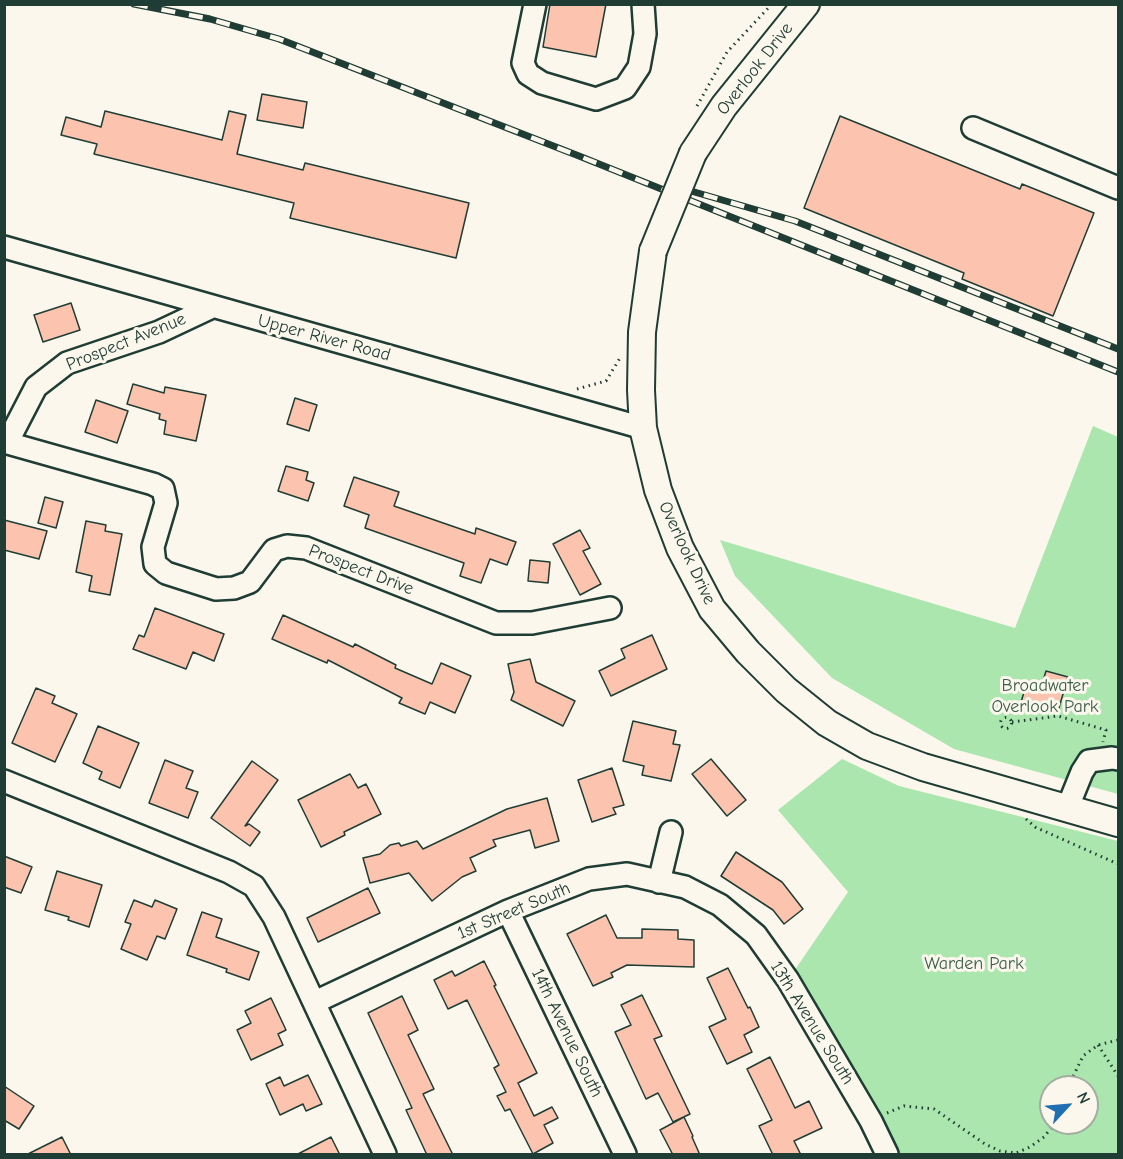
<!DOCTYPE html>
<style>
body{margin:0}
#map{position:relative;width:1123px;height:1159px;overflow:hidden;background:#fbf7ec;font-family:"Comic Neue",sans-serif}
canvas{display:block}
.frame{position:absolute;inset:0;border:6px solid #1f3d34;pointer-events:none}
.north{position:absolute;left:1039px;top:1075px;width:60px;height:60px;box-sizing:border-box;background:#fbf7ec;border:2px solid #a3ada2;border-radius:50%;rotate:64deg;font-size:16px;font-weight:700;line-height:24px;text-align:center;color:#1f3d34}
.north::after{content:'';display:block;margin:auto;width:21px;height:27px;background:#1f6fb2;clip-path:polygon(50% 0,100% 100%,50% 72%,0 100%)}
</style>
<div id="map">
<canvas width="1123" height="1159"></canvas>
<div class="frame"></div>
<div class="north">N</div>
</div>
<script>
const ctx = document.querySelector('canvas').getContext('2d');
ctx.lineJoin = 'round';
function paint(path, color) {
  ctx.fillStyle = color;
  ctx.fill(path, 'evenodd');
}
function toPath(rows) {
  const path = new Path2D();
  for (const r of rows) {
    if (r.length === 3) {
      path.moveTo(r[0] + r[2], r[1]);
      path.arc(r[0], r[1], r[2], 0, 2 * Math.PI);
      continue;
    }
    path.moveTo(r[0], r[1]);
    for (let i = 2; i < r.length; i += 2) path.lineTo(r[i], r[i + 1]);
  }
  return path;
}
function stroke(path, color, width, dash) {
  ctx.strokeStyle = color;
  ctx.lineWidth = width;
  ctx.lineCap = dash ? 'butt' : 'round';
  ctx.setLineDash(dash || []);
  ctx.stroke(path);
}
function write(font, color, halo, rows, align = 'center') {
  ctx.font = font + ' "Comic Neue",sans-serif';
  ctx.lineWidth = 6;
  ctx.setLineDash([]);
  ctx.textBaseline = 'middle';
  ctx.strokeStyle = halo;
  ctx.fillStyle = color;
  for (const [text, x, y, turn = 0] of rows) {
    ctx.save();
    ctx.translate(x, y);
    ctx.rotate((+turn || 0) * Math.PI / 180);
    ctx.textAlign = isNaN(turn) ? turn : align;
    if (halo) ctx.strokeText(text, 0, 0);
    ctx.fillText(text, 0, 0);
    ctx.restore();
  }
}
paint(toPath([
 [1093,426,1118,437,1118,794,954,749,832,678,735,576,720,540,1015,628],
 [842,759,899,786,1118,841,1118,1154,887,1154,788,980,848,892,778,810],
 [1051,1087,1087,1087,1087,1123,1051,1123]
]), '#aae6ad');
const building = toPath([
 [550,4,606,4,596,57,543,47,550,4],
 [262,94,307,102,303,128,257,120,262,94],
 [105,111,222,140,229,111,246,115,237,154,303,170,305,163,469,203,456,258,290,218,294,203,94,154,97,144,61,135,66,117,101,127,105,111],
 [840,116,1020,189,1022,184,1094,213,1053,316,962,279,964,273,804,208,840,116],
 [71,303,80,330,43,342,34,315,71,303],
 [133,384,164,393,165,387,206,395,196,441,164,434,166,421,159,419,160,414,127,404,133,384],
 [295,398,317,405,309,431,287,424,295,398],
 [96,400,128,411,117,443,85,432,96,400],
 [286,466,308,472,306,480,314,483,308,501,278,491,286,466],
 [354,477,399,492,394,506,475,534,476,528,516,542,507,565,490,559,481,583,460,576,464,563,365,528,369,515,344,506,354,477],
 [45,497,63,502,56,528,38,523,45,497],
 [4,520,47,531,39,559,4,550,4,520],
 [86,521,106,525,105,531,122,534,110,595,89,591,92,576,76,572,86,521],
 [580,530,590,548,583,551,601,584,580,595,553,544,580,530],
 [530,560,550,562,548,583,528,581,530,560],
 [155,608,224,634,214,661,193,652,186,669,133,649,139,635,144,637,155,608],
 [283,615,353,647,355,644,396,665,395,668,432,684,441,663,471,676,455,713,430,702,425,714,399,703,402,698,328,660,327,663,272,639,283,615],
 [652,635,667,669,611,696,599,671,625,658,621,649,652,635],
 [530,659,536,682,575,701,563,726,511,700,514,692,508,664,530,659],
 [1046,671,1068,677,1058,711,1021,702,1026,686,1040,691,1046,671],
 [36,688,55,696,52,703,77,714,55,762,12,743,36,688],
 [633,721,676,731,673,744,680,745,671,781,642,775,644,766,623,761,633,721],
 [98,726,139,743,120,788,99,779,102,772,83,763,98,726],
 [711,759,746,800,727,816,692,774,711,759],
 [165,760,193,771,186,788,198,792,188,818,149,803,165,760],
 [252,761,278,780,245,826,249,824,260,832,250,846,211,818,252,761],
 [612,768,624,805,613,808,616,814,592,822,578,780,612,768],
 [350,774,358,788,366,784,381,814,344,832,345,835,321,847,298,800,350,774],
 [547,798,559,841,535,848,530,830,493,840,496,846,470,858,476,871,462,877,432,901,409,873,370,883,363,858,380,854,390,845,399,843,401,846,417,841,423,849,507,809,547,798],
 [736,852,782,882,803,909,784,924,773,910,721,876,736,852],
 [4,856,32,867,21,893,4,887,4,856],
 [57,871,102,885,89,927,68,920,69,917,45,910,57,871],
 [368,888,380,913,318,942,307,918,368,888],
 [134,900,152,907,155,900,177,909,165,939,157,936,147,960,121,949,131,924,125,922,134,900],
 [202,912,222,919,216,937,259,952,249,980,226,972,227,969,187,955,202,912],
 [606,915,617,938,642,938,642,929,678,930,678,939,694,940,694,967,627,965,611,973,613,977,593,986,567,934,606,915],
 [484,961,496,985,494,986,537,1073,518,1083,534,1116,552,1107,558,1118,544,1125,553,1143,533,1154,510,1109,505,1111,497,1096,506,1092,494,1068,499,1065,467,1000,448,1009,434,980,452,971,455,976,484,961],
 [728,968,748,1008,750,1007,759,1027,744,1035,752,1052,727,1064,709,1027,726,1019,707,978,728,968],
 [642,995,662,1036,654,1039,690,1114,673,1122,658,1093,646,1099,615,1032,631,1025,621,1005,642,995],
 [402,996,418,1030,408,1035,434,1089,423,1094,453,1155,427,1155,406,1110,412,1108,368,1013,402,996],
 [271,998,286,1030,278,1034,283,1045,251,1060,237,1030,251,1023,245,1011,271,998],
 [770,1057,795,1108,809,1101,822,1128,794,1141,801,1155,773,1155,759,1126,772,1120,747,1069,770,1057],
 [308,1075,322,1104,306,1111,303,1104,280,1115,266,1084,280,1077,284,1086,308,1075],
 [4,1086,34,1106,19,1129,4,1120,4,1086],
 [684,1117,693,1136,692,1137,700,1155,673,1155,660,1130,684,1117],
 [62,1137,71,1155,26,1155,62,1137],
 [331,1137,340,1155,296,1155,331,1137]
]);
paint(building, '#fcc4af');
stroke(building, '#1f3d34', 1.5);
const minor = toPath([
 [535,4,523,63,528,74,542,83,596,99,625,88,639,67,645,34,643,4],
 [973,128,1118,188],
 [4,247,643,428],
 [4,442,153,484,163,489,166,503,153,547,155,564,166,573,216,589,234,588,250,582,274,550,287,546,306,548,496,623,532,623,610,608],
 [7,443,36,387,67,363,159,332,212,307],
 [4,781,229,872,254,886,274,917,385,1154],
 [1067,809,1082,772,1089,761,1112,758,1118,759],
 [659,882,671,832],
 [508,911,625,1154],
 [315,1002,508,911,589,879,627,874,685,887,720,905,756,935,788,980,871,1121,887,1154]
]);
const major = toPath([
 [693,153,724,106,806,4],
 [653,251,642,332,641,390,643,428,658,490,680,548,712,609,748,652,786,690,827,723,867,746,923,767,1118,823]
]);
stroke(minor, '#1f3d34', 26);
stroke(major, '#1f3d34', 30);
stroke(toPath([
 [697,106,727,52,772,4],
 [577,389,606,381,620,358],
 [1006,723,5.5],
 [1012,722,1058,716,1106,730,1103,742],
 [1026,819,1035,827,1118,864],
 [1098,1045,1118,1076],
 [1068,1087,1083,1056,1098,1045,1118,1040],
 [887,1113,904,1106,934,1109,985,1144,1000,1151,1016,1153,1030,1147,1044,1137,1055,1123]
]), '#1f3d34', 3, [1.5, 4.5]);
stroke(minor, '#fbf7ec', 21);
stroke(major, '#fbf7ec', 26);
const rail = toPath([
 [134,4,210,19,279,39,579,156,1118,372],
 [677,187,795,221,1118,349]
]);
stroke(rail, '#1f3d34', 7);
stroke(rail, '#fbf7ec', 4.5, [14]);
const majorBridge = toPath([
 [653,251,693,153]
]);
stroke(majorBridge, '#1f3d34', 30, []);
stroke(majorBridge, '#fbf7ec', 26);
write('18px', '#1f3d34', '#fbf7ec', [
 ["Overlook Drive",755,69,-52],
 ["Upper River Road",324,338,15],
 ["Prospect Avenue",126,342,-22],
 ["Overlook Drive",687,553,65],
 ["Prospect Drive",361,570,21],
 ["1st Street South",514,911,-23],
 ["13th Avenue South",812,1023,58],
 ["14th Avenue South",567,1033,64]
]);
write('18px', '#3b5f4c', '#fbf7ec', [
 ["Broadwater",1045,686],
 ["Overlook Park",1045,707],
 ["Warden Park",974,964]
]);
</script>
